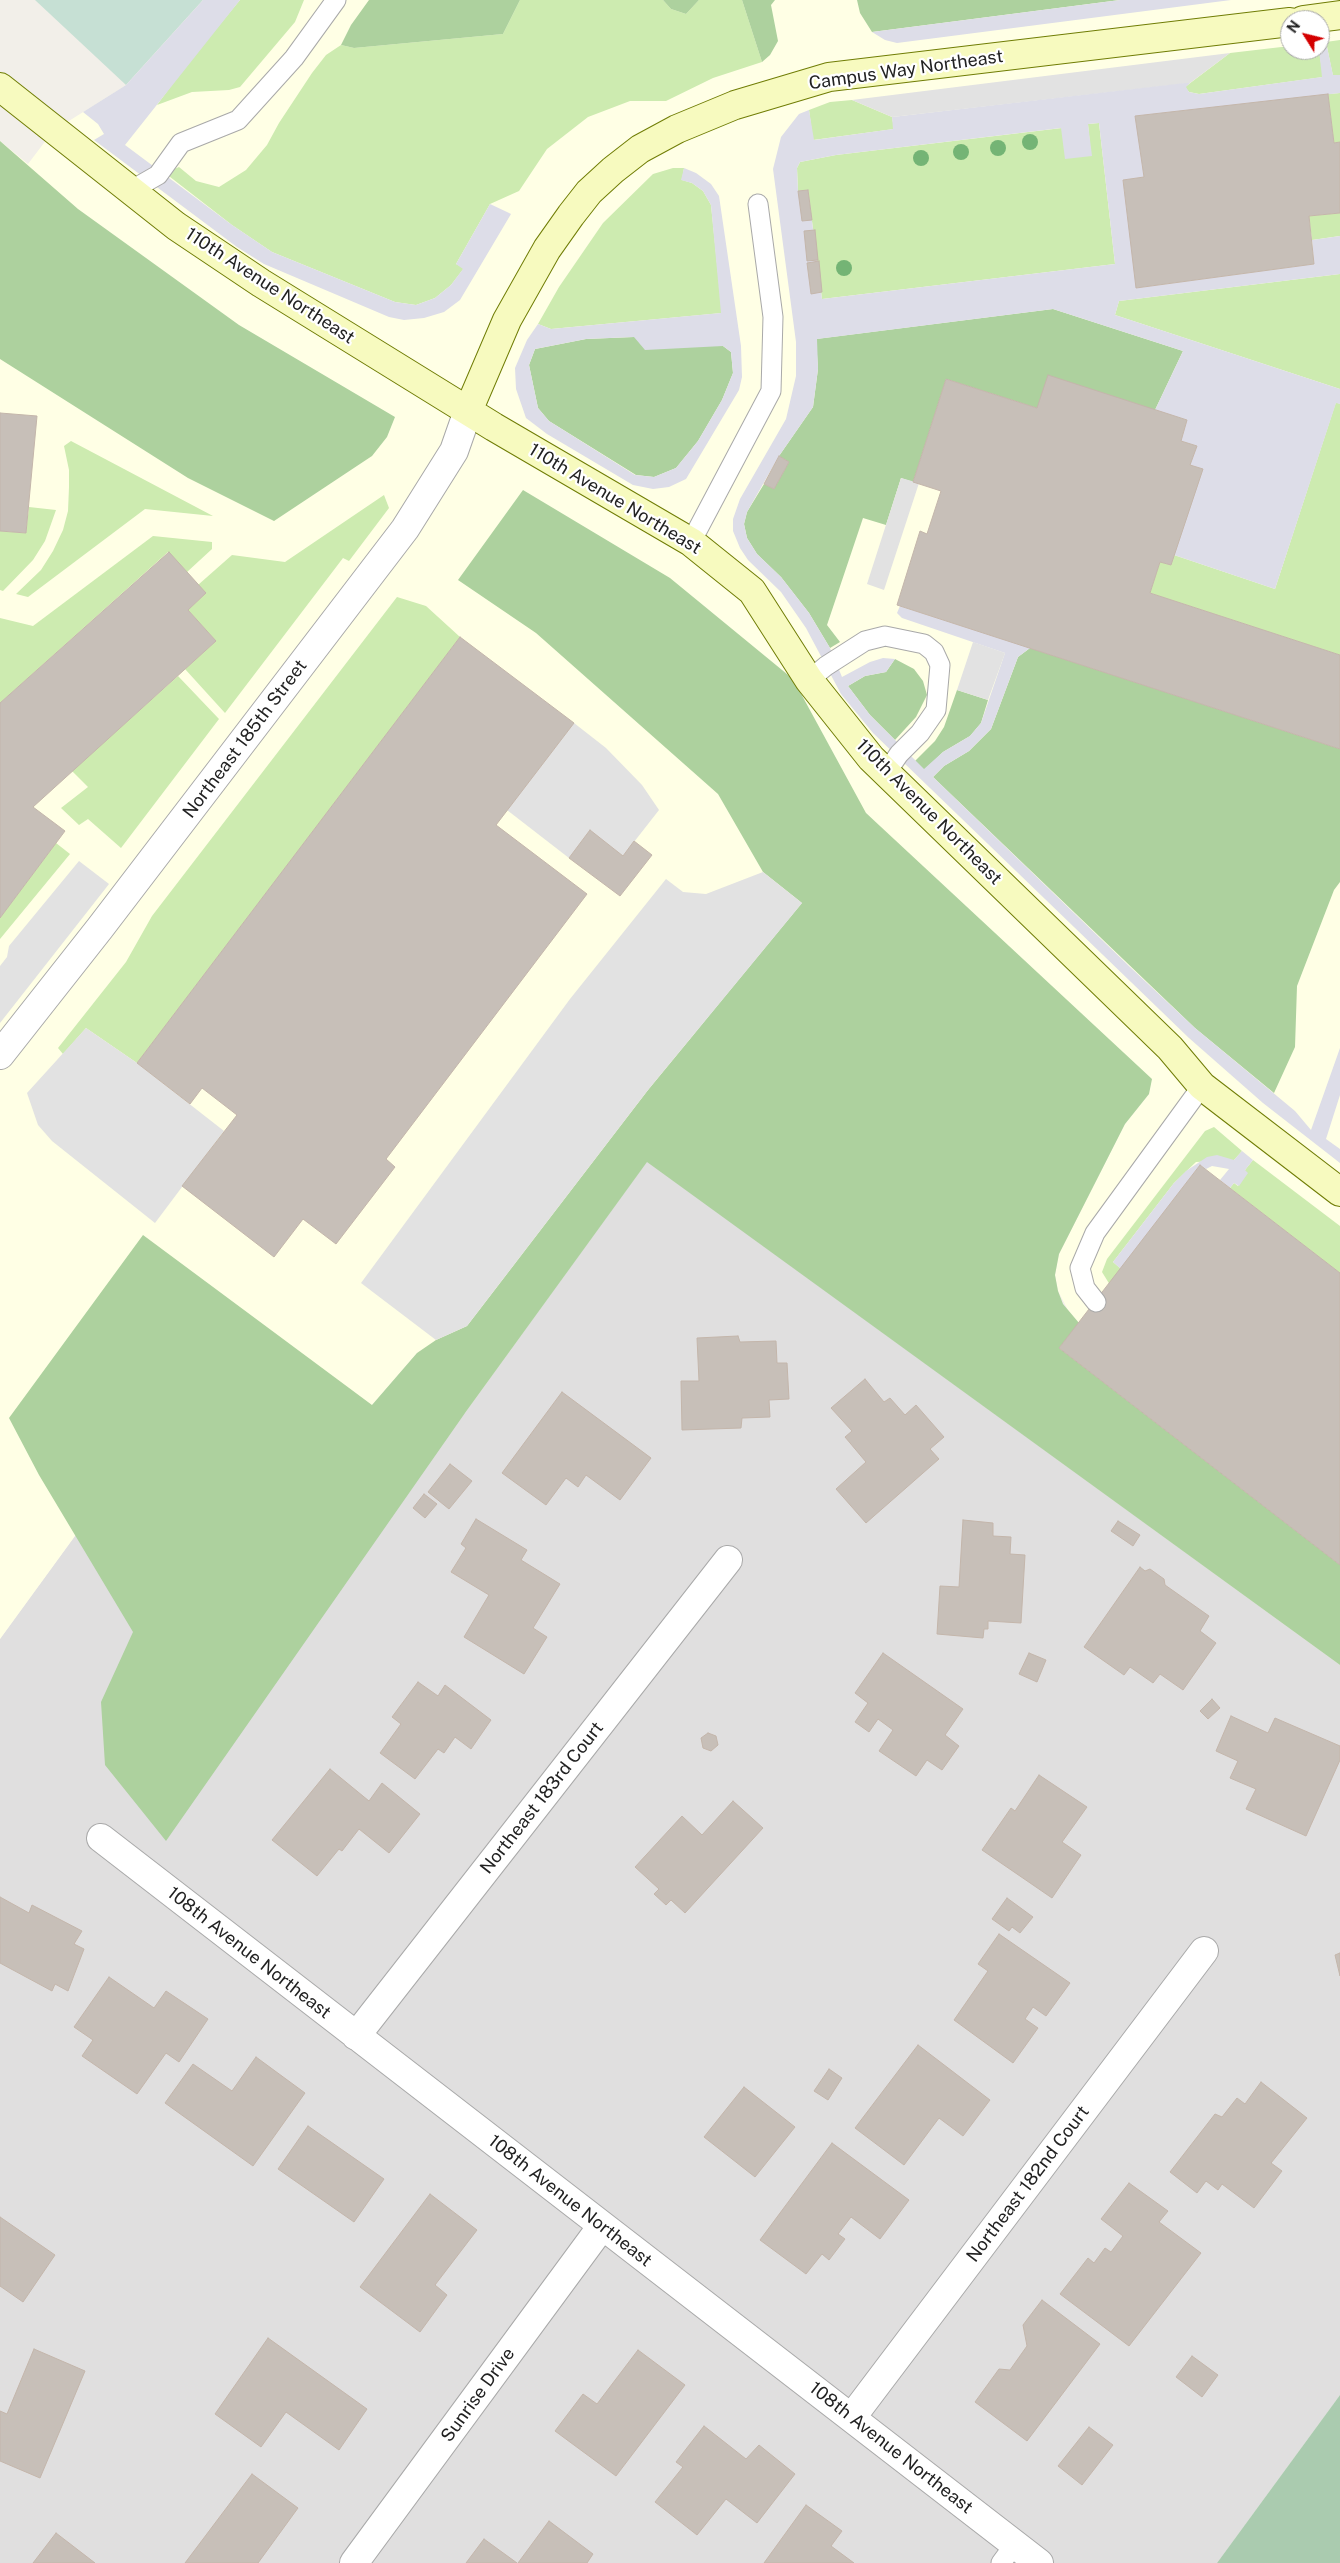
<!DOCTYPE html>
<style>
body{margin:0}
#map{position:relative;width:1340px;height:2563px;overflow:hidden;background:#f2efe9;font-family:"Public Sans",sans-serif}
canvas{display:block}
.north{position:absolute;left:1280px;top:10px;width:50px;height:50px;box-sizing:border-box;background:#fff;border:1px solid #a7a7a7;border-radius:50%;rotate:306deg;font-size:14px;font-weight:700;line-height:20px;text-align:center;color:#222}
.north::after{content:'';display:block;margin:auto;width:18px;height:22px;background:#d40000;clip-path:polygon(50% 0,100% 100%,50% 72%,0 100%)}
</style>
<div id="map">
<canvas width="1340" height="2563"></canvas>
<div class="north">N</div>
</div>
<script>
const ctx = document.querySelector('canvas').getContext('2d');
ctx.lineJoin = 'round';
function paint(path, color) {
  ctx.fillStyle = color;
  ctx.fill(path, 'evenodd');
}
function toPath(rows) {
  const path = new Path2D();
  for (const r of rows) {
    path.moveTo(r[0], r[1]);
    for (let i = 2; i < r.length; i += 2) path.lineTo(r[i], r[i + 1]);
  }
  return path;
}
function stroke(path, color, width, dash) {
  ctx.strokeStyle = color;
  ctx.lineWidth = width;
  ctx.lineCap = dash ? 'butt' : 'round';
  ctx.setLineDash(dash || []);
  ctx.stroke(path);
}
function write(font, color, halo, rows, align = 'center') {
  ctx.font = font + ' "Public Sans",sans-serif';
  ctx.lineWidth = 4.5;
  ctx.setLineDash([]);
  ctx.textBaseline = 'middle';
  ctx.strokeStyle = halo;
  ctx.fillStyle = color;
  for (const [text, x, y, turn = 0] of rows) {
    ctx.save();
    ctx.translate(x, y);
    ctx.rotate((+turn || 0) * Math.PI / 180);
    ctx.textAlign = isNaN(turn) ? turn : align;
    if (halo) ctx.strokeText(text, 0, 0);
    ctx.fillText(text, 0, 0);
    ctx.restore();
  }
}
paint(toPath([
 [647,1161,1340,1665,1340,2395,1217,2563,0,2563,0,1639,182,1389,465,1413]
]), '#e0dfdf');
paint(toPath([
 [203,0,1340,0,1340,1565,1059,1348,1069,1312,1058,1291,1055,1275,1059,1254,1125,1124,1149,1094,866,813,467,1326,417,1353,372,1405,182,1389,0,1639,0,141,28,164,53,131,126,85],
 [1290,20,1320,20,1320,50,1290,50]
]), '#ffffe5');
paint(toPath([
 [240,0,304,0,295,22,240,87,229,90,192,92,157,105,188,63],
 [520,0,663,0,671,9,686,14,699,0,742,0,762,62,713,78,666,101,630,101,588,117,547,149,519,191,490,204,456,264,464,268,451,285,435,298,416,305,395,302,272,252,232,225,165,173,179,167,196,181,219,187,246,170,267,145,279,123,312,73,326,55,341,45,354,48,503,34],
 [1340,40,1340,75,1333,76,1326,42],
 [1290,46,1290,50,1319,50,1323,77,1199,94,1189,92,1185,87,1230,53],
 [1340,93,1340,142,1334,143,1328,94],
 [852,100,892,117,894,129,813,140,809,110,830,102],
 [1099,123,1115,264,822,299,808,190,798,191,797,168,800,162,836,155,1062,128,1091,156,1088,124],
 [673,168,684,168,682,180,692,183,703,191,711,205,722,313,551,329,538,324,559,287,603,223,653,174],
 [1340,213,1340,236,1312,240,1309,216],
 [1340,274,1340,389,1115,315,1119,301],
 [1336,402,1340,404,1340,655,1150,593,1160,562,1171,565,1174,555,1275,589],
 [71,441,213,516,145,509,28,597,16,594,41,570,53,551,63,530,68,511,69,487,69,470,64,446],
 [384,495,389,508,349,561,343,558,225,713,185,669,216,641,188,610,206,593,198,585,232,555,285,562],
 [29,507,56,510,45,541,33,560,3,591,0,590,0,531,26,533],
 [153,536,212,542,212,549,187,572,168,552,0,703,0,618,33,626],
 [397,597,426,606,460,637,137,1063,86,1028,63,1054,58,1048,126,962,152,916],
 [178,676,219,719,121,848,88,819,79,825,61,808,88,787,72,771],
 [56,843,70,854,0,939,0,918],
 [1214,1127,1242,1151,1234,1160,1196,1162,1174,1183,1113,1262,1121,1269,1110,1285,1102,1272,1107,1259,1205,1131],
 [1253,1160,1340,1226,1340,1273,1230,1188,1234,1183,1238,1186,1245,1170]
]), '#cdebb0');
paint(toPath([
 [369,0,520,0,503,34,354,48,341,45,351,25],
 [663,0,699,0,686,14,671,9],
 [742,0,775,0,771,5,778,41,770,55,762,62],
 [857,0,1120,0,872,32,860,13],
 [0,141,78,209,239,325,395,417,387,437,372,456,274,521,188,478,0,359],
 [1053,309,1183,351,1155,410,1037,408,946,379,913,482,901,478,886,525,863,518,827,625,840,642,830,648,809,613,781,577,757,554,747,538,744,524,747,512,764,484,774,489,789,462,779,456,813,407,818,369,816,339],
 [634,337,701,346,723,346,731,352,733,373,722,400,698,441,676,468,654,477,636,475,549,421,538,408,529,365,535,349,586,339],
 [523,490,670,578,793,679,866,813,1152,1079,1149,1094,1125,1124,1059,1254,1055,1275,1058,1291,1063,1304,1079,1323,1059,1348,1340,1565,1340,1665,647,1162,465,1413,166,1841,105,1765,101,1702,133,1632,39,1475,9,1418,143,1235,372,1405,417,1353,436,1340,467,1326,648,1090,802,903,763,872,718,794,536,633,458,580],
 [1030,648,1340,749,1340,882,1334,890,1297,986,1295,1047,1274,1093,1195,1028,933,777,944,766,969,751,991,729,1018,657],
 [895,659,914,669,923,681,927,695,916,717,895,740,870,715,848,686,865,676,886,672],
 [957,690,988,700,981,723,970,736,943,752,924,770,915,761,935,741,944,727]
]), '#add19e');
paint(toPath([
 [35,0,203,0,126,85]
]), '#c6e0d4');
paint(toPath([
 [1340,2395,1340,2563,1217,2563]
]), '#aacbaf');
paint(toPath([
 [1230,53,1190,83,892,117,852,100],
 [901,478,919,483,884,590,867,584],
 [973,642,1005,653,988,700,957,690],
 [574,723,606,748,642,785,659,810,623,856,590,831,569,858,507,810],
 [79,861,109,884,0,1023,0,966,7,957,9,946],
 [763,872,802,903,648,1090,467,1326,436,1340,361,1283,570,999,666,879,683,892,706,894],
 [86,1028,137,1063,224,1131,155,1223,52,1141,38,1125,27,1093]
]), '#e2e2e2');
paint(toPath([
 [203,0,240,0,125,145,232,225,272,252,395,302,416,305,435,298,451,285,463,269,456,264,490,204,507,212,511,214,460,300,444,312,424,318,404,320,389,317,264,264,237,247,94,140,104,134,98,124,83,112,126,85],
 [1120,0,1231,0,897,43,885,40,872,32],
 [1326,42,1333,75,1340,75,1340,93,1136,116,1144,177,1123,180,1137,288,1314,264,1312,240,1340,236,1340,274,1119,301,1115,315,1340,389,1340,404,1336,403,1275,589,1174,555,1202,469,1190,465,1197,446,1181,441,1187,420,1155,410,1183,351,1053,309,817,339,818,369,813,407,779,456,747,512,744,524,747,538,757,554,781,577,809,613,830,648,842,677,870,662,883,658,895,659,886,672,865,676,848,686,870,715,924,769,943,752,970,736,981,723,1005,653,902,618,897,613,900,606,1030,648,1018,657,991,729,969,751,944,766,933,777,1130,967,1195,1028,1295,1111,1311,1130,1340,1048,1340,1095,1326,1139,1340,1149,1340,1163,1263,1103,1189,1038,873,733,841,694,806,628,781,592,748,560,740,548,733,531,733,519,740,499,786,419,796,376,796,342,773,169,781,137,799,114,809,110,814,140,893,129,892,117,1185,83,1190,83,1186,87,1189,92,1199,94,1322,77,1319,50,1320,43],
 [1099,123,1115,264,822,299,808,190,798,191,797,168,800,162,836,155,1061,128,1065,159,1092,156,1088,124],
 [684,168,696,173,711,184,719,196,741,346,742,377,739,390,686,479,669,487,653,489,633,485,547,434,526,418,516,389,515,368,527,340,538,324,551,329,721,313,711,205,703,191,692,183,681,180],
 [634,337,645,350,723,346,731,352,733,373,722,400,698,441,676,468,654,477,635,475,549,421,538,408,529,365,535,349,586,339],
 [1242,1151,1253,1160,1245,1170,1248,1173,1239,1186,1234,1183,1230,1188,1220,1180,1229,1169,1212,1166,1206,1169,1200,1165,1121,1269,1113,1262,1174,1183,1186,1171,1207,1157,1217,1155,1234,1160]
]), '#dddde8');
const building = toPath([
 [1328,94,1334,143,1340,142,1340,213,1309,216,1314,264,1136,288,1123,180,1144,177,1135,116,1328,94],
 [808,190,812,220,802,221,798,191,808,190],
 [815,230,818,260,807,261,804,231,815,230],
 [819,261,822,292,811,294,807,263,819,261],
 [1048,375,1187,420,1181,441,1197,446,1190,465,1203,469,1171,565,1160,562,1150,593,1340,655,1340,749,897,605,920,531,927,534,941,491,913,482,946,379,1037,408,1048,375],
 [0,413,37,416,26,533,0,531,0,413],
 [779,456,789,462,774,489,764,484,779,456],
 [169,552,206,593,188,610,216,641,33,807,65,831,0,918,0,703,169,552],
 [460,637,574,723,496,825,587,894,386,1159,395,1167,336,1244,303,1219,274,1257,182,1186,237,1115,202,1088,190,1104,137,1063,460,637],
 [590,830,623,856,634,841,652,855,620,896,569,858,590,830],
 [1200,1165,1340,1273,1340,1565,1059,1348,1200,1165],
 [738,1336,740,1342,776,1341,777,1363,787,1363,789,1399,769,1400,770,1417,742,1418,741,1428,682,1430,681,1381,699,1381,697,1338,738,1336],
 [865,1379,884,1402,890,1398,905,1415,916,1405,944,1437,930,1449,939,1459,866,1523,836,1489,866,1462,845,1437,852,1431,831,1408,865,1379],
 [562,1392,651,1458,620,1500,586,1475,578,1487,566,1478,546,1505,502,1473,562,1392],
 [450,1464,472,1481,449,1509,428,1492,450,1464],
 [424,1494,437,1504,425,1518,413,1508,424,1494],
 [476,1519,527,1550,521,1560,560,1584,533,1628,547,1637,524,1674,464,1637,489,1595,451,1572,466,1548,461,1544,476,1519],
 [963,1520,993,1523,993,1536,1011,1537,1010,1554,1025,1555,1021,1623,988,1621,988,1629,984,1629,983,1638,937,1634,940,1586,959,1587,963,1520],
 [1118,1521,1140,1535,1133,1546,1111,1531,1118,1521],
 [1140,1567,1145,1571,1150,1569,1164,1579,1165,1585,1209,1616,1200,1631,1216,1643,1183,1690,1160,1674,1153,1683,1130,1667,1124,1675,1084,1647,1140,1567],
 [883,1653,963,1709,945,1735,959,1746,942,1770,927,1760,916,1776,879,1751,893,1730,878,1719,869,1732,855,1722,868,1703,855,1693,883,1653],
 [1029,1653,1046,1660,1037,1682,1019,1674,1029,1653],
 [418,1682,438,1696,445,1685,491,1720,471,1749,455,1737,444,1753,438,1749,415,1779,380,1753,401,1724,392,1717,418,1682],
 [1212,1699,1220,1708,1208,1719,1200,1711,1212,1699],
 [1231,1716,1268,1733,1275,1718,1340,1746,1340,1760,1306,1836,1246,1809,1256,1789,1230,1778,1238,1761,1216,1751,1231,1716],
 [708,1733,716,1736,718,1745,711,1751,703,1748,701,1738,708,1733],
 [330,1769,369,1801,382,1783,420,1814,389,1853,359,1829,342,1851,339,1849,317,1876,272,1840,330,1769],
 [1039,1775,1087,1807,1062,1842,1081,1855,1052,1898,982,1850,1011,1808,1015,1811,1039,1775],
 [733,1801,763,1828,685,1913,671,1900,666,1905,654,1894,659,1889,635,1867,682,1816,702,1835,733,1801],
 [0,1897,29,1913,32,1905,82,1931,74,1944,84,1949,68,1991,55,1984,52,1991,0,1963,0,1897],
 [1007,1898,1033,1917,1020,1933,1012,1927,1009,1931,992,1919,1007,1898],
 [999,1934,1070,1983,1046,2016,1033,2007,1025,2019,1038,2028,1013,2063,954,2020,988,1971,978,1964,999,1934],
 [1340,1953,1340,1976,1335,1955,1340,1953],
 [109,1977,154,2008,166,1991,208,2019,179,2062,166,2053,137,2094,82,2056,93,2040,74,2027,109,1977],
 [918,2045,990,2100,963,2136,939,2118,904,2165,855,2128,918,2045],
 [256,2057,305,2093,253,2166,165,2103,193,2064,232,2091,256,2057],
 [829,2069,842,2078,828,2100,814,2091,829,2069],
 [1261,2082,1307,2118,1271,2163,1282,2171,1254,2208,1222,2184,1218,2190,1206,2181,1197,2193,1170,2172,1215,2114,1222,2117,1237,2098,1245,2104,1261,2082],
 [744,2087,795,2127,755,2177,704,2137,744,2087],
 [308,2126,384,2179,354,2222,278,2169,308,2126],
 [832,2143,909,2200,880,2239,851,2217,838,2234,845,2239,829,2260,822,2254,806,2274,760,2240,832,2143],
 [1129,2183,1168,2211,1159,2222,1201,2253,1129,2346,1060,2294,1088,2258,1094,2263,1105,2248,1111,2252,1123,2236,1101,2219,1129,2183],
 [430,2194,477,2230,435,2285,447,2295,420,2332,360,2287,430,2194],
 [0,2217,55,2255,23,2302,0,2286,0,2217],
 [1042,2300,1100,2344,1027,2441,975,2402,999,2369,1010,2370,1027,2346,1023,2325,1042,2300],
 [268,2338,367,2409,339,2450,286,2412,261,2447,215,2414,268,2338],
 [34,2349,85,2371,40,2478,0,2461,0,2411,7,2414,34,2349],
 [638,2350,685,2385,616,2476,555,2431,583,2394,597,2404,638,2350],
 [1192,2356,1218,2375,1202,2397,1176,2377,1192,2356],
 [704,2426,746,2459,759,2445,795,2474,757,2523,726,2499,697,2535,655,2502,683,2467,676,2462,704,2426],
 [1089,2427,1113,2445,1082,2485,1058,2466,1089,2427],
 [252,2474,298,2508,258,2563,185,2563,252,2474],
 [806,2505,842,2531,831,2546,854,2563,764,2563,806,2505],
 [549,2521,593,2554,587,2563,518,2563,549,2521],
 [56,2533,95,2563,33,2563,56,2533],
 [484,2539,517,2563,466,2563,484,2539]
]);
paint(building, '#c7bfb8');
stroke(building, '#c4b6ab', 1);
const lane = toPath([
 [130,191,158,175,181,143,238,120,294,58,336,0],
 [691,542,771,391,773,317,758,204],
 [809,680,826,666,865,641,885,636,924,644,934,652,940,665,936,710,920,733,899,754,886,773],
 [1096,1302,1085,1288,1080,1268,1095,1233,1202,1086],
 [1001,2563,1015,2544]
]);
const street = toPath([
 [0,1055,100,928,405,529,454,451,468,411],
 [101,1838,1039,2563],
 [356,2036,728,1560],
 [852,2417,1204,1951],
 [354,2563,602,2226]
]);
const secondary = toPath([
 [1303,20,1340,15],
 [0,87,176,226,261,283,494,427,691,542,752,591,809,680,871,758,1170,1048,1202,1086,1340,1192],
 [468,411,507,320,547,249,571,215,589,192,613,170,640,149,677,129,735,105,829,77,1290,22]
]);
stroke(lane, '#a9a9a9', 21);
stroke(street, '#a9a9a9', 30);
stroke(secondary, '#707d05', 30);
stroke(lane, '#fff', 19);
stroke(street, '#fff', 28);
stroke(secondary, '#f7fabf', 28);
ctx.fillStyle = '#74b475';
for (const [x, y] of [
 [1030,142],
 [998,148],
 [961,152],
 [921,158],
 [844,268]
]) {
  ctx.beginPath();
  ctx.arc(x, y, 8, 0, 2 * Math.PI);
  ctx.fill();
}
write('18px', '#222', '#fff', [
 ["Campus Way Northeast",906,70,-8],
 ["110th Avenue Northeast",270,286,33],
 ["110th Avenue Northeast",615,499,31],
 ["Northeast 185th Street",245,739,-53],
 ["110th Avenue Northeast",929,812,45],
 ["Northeast 183rd Court",542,1798,-52],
 ["108th Avenue Northeast",249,1953,38],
 ["Northeast 182nd Court",1028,2184,-53],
 ["108th Avenue Northeast",570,2201,38],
 ["Sunrise Drive",478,2395,-54],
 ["108th Avenue Northeast",891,2448,38]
]);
</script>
